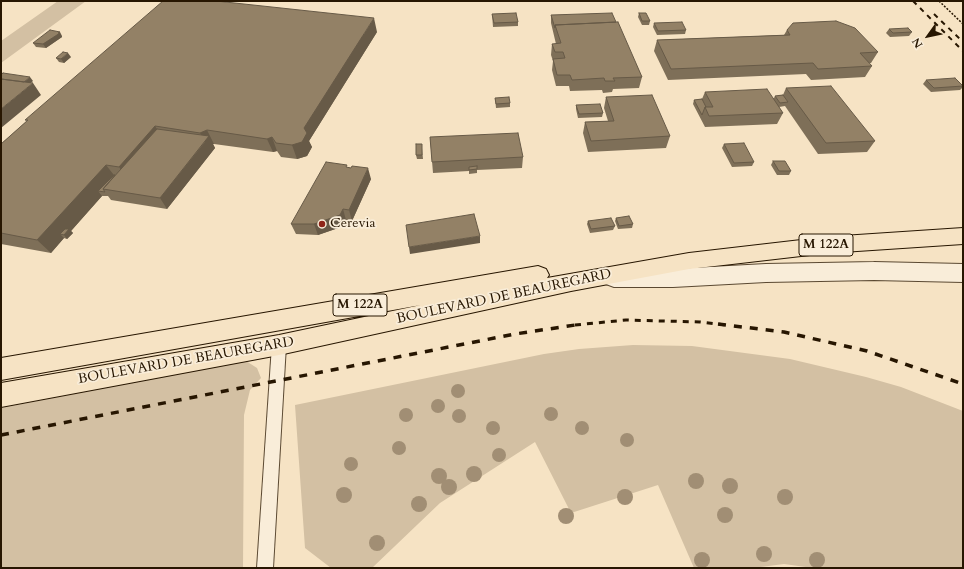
<!DOCTYPE html>
<style>
body{margin:0}
#map{position:relative;width:964px;height:569px;overflow:hidden;background:#f6e3c4;font-family:Cardo,serif}
canvas{display:block}
.frame{position:absolute;inset:0;border:2px solid #271601;pointer-events:none}
.north{position:absolute;left:908px;top:16px;width:40px;height:40px;-webkit-text-stroke:3px #f9edd9;paint-order:stroke;rotate:237deg;font-size:11px;font-weight:700;line-height:16px;text-align:center;color:#271601}
.north::after{content:'';display:block;margin:auto;width:14px;height:18px;background:#271601;clip-path:polygon(50% 0,100% 100%,50% 72%,0 100%)}
</style>
<div id="map">
<canvas width="964" height="569"></canvas>
<div class="frame"></div>
<div class="north">N</div>
</div>
<script>
const ctx = document.querySelector('canvas').getContext('2d');
ctx.lineJoin = 'round';
function paint(path, color) {
  ctx.fillStyle = color;
  ctx.fill(path, 'evenodd');
}
function toPath(rows) {
  const path = new Path2D();
  for (const r of rows) {
    path.moveTo(r[0], r[1]);
    for (let i = 2; i < r.length; i += 2) path.lineTo(r[i], r[i + 1]);
  }
  return path;
}
function stroke(path, color, width, dash) {
  ctx.strokeStyle = color;
  ctx.lineWidth = width;
  ctx.lineCap = dash ? 'butt' : 'round';
  ctx.setLineDash(dash || []);
  ctx.stroke(path);
}
function write(font, color, halo, rows, align = 'center') {
  ctx.font = font + ' Cardo,serif';
  ctx.lineWidth = 3.5;
  ctx.setLineDash([]);
  ctx.textBaseline = 'middle';
  ctx.strokeStyle = halo;
  ctx.fillStyle = color;
  for (const [text, x, y, turn = 0] of rows) {
    ctx.save();
    ctx.translate(x, y);
    ctx.rotate((+turn || 0) * Math.PI / 180);
    ctx.textAlign = isNaN(turn) ? turn : align;
    if (halo) ctx.strokeText(text, 0, 0);
    ctx.fillText(text, 0, 0);
    ctx.restore();
  }
}
paint(toPath([
 [58,1,86,1,1,63,1,41],
 [633,345,692,346,790,359,866,377,901,387,963,411,963,568,813,568,784,564,753,568,694,568,658,485,571,513,535,442,440,503,372,568,331,568,305,548,295,405,544,354,579,349],
 [246,361,257,368,261,378,250,390,244,415,243,568,1,568,1,408]
]), '#d3c0a3');
const lane = toPath([
 [279,339,284,341,286,345,273,568,257,568,272,345,274,341,279,339]
]);
const street = toPath([
 [874,262,963,264,963,282,874,280,766,282,673,287,614,287,606,284,603,278,606,272,614,269,673,269,766,264,874,262]
]);
const primary = toPath([
 [963,228,963,244,827,253,689,269,571,291,279,355,1,407,1,383,279,335,421,305,1,380,1,358,538,266,546,269,549,275,547,278,689,253,827,237,963,228]
]);
stroke(lane, '#5b4932', 2);
stroke(street, '#5b4932', 2);
stroke(primary, '#271601', 2);
stroke(toPath([
 [939,1,963,24]
]), '#271601', 1.5, [2, 1.5]);
paint(lane, '#f9edd9');
paint(street, '#f9edd9');
paint(primary, '#f6e3c4');
stroke(toPath([
 [913,1,963,51],
 [934,14,963,42]
]), '#271601', 2, [5, 5]);
stroke(toPath([
 [575,325,626,320,700,322,726,325]
]), '#271601', 3, [6, 6]);
stroke(toPath([
 [718,324,784,332,867,351,963,384],
 [1,435,515,334,582,324]
]), '#271601', 3.5, [8, 8]);
ctx.fillStyle = '#a18e74';
for (const [x, y, r] of [
 [458,391,7],
 [438,406,7],
 [551,414,7],
 [406,415,7],
 [459,416,7],
 [493,428,7],
 [582,428,7],
 [627,440,7],
 [399,448,7],
 [499,455,7],
 [351,464,7],
 [474,474,8],
 [439,476,8],
 [696,481,8],
 [730,486,8],
 [449,487,8],
 [344,495,8],
 [625,497,8],
 [785,497,8],
 [419,504,8],
 [725,515,8],
 [566,516,8],
 [377,543,8],
 [764,554,8],
 [702,560,8],
 [817,560,8]
]) {
  ctx.beginPath();
  ctx.arc(x, y, r, 0, 2 * Math.PI);
  ctx.fill();
}
paint(toPath([
 [639,13,650,21,649,25,642,25,638,17],
 [492,14,518,22,518,26,493,27],
 [551,15,616,22,642,77,639,88,613,89,612,92,603,93,602,90,570,91,569,86,556,86,552,70,553,61,551,55,552,44,556,44,551,23],
 [654,23,686,30,685,34,657,35,653,27],
 [889,29,912,32,909,36,890,37,886,33],
 [787,30,878,52,871,63,869,63,872,66,865,77,811,80,806,74,668,80,654,51,657,40,784,35],
 [377,32,309,141,312,147,307,156,297,159,281,157,277,151,273,152,214,144,213,144,215,148,167,209,111,200,108,196,102,196,71,231,73,233,67,239,64,238,51,253,1,244,1,144,27,121,25,120],
 [62,36,62,37,46,48,36,47,33,43],
 [71,57,64,63,59,62,56,58],
 [926,80,963,86,963,87,960,90,931,92,923,84],
 [786,88,875,141,867,152,818,154,785,106,779,107,783,113,777,124,705,127,693,104,694,100,702,99,705,92,774,98,775,96,783,95],
 [606,97,670,136,666,148,588,152,583,133,585,122,608,121,604,108],
 [495,98,510,103,510,107,496,108],
 [576,105,603,113,602,117,578,118,576,109],
 [430,137,523,157,522,168,477,170,477,173,469,174,469,171,433,173],
 [724,144,754,162,752,166,732,167,722,148],
 [422,148,423,159,417,159,416,155],
 [773,161,791,171,789,175,777,175,771,165],
 [348,167,371,179,352,221,346,220,344,226,318,235,296,234,291,224],
 [616,218,633,224,632,228,618,229,615,221],
 [588,221,615,226,613,230,590,233,587,224]
]), '#7e6f58');
paint(toPath([
 [374,18,377,32,309,141,312,147,307,156,297,159,292,145,304,128],
 [60,32,62,36,62,37,46,48,43,44],
 [68,53,71,57,64,63,61,59],
 [30,77,33,81,20,92,17,88],
 [33,83,41,95,1,128,1,109],
 [155,126,164,140,129,181,119,167],
 [207,130,214,144,213,144,215,148,167,209,160,198,205,142,200,133],
 [272,137,277,151,273,152,267,139],
 [106,165,117,179,103,189,98,191,102,196,71,231,73,233,67,239,64,235,60,234,64,238,51,253,37,240],
 [368,168,371,179,352,221,349,210],
 [343,209,346,220,344,226,318,235,314,224],
 [480,236,480,243,410,254,409,247]
]), '#675a47');
const building = toPath([
 [163,1,216,1,374,18,304,128,307,133,302,142,292,145,276,143,272,137,267,139,207,130,200,133,155,126,119,167,106,165,37,240,1,233,1,144,28,120,25,120,163,1],
 [516,13,518,22,494,23,492,14,516,13],
 [612,13,616,22,555,25,555,28,551,15,612,13],
 [639,13,646,13,650,21,642,21,639,13],
 [836,21,855,28,878,52,860,53,872,66,818,69,813,63,671,69,657,40,790,35,787,30,793,23,836,21],
 [618,22,642,77,613,78,615,81,605,81,604,78,572,80,570,75,557,75,553,59,565,58,563,52,555,52,552,44,561,43,555,25,618,22],
 [682,22,686,30,658,31,654,23,682,22],
 [908,28,912,32,893,33,889,29,908,28],
 [50,30,60,32,58,33,60,33,43,44,33,43,50,30],
 [63,52,68,53,61,59,56,58,63,52],
 [3,73,30,77,24,82,1,79,1,75,3,73],
 [955,78,963,86,934,88,926,80,955,78],
 [1,79,33,83,1,109,1,79],
 [831,86,875,141,826,143,786,88,831,86],
 [767,89,783,113,709,116,705,107,713,107,705,92,767,89],
 [652,95,670,136,591,141,585,122,614,121,606,97,652,95],
 [783,95,788,102,780,103,775,96,783,95],
 [509,97,510,103,496,104,495,98,509,97],
 [702,99,706,107,705,107,702,115,694,100,702,99],
 [600,104,603,113,579,114,576,105,600,104],
 [157,129,209,136,160,198,103,189,157,129],
 [518,133,523,157,432,162,430,137,518,133],
 [744,143,754,162,734,163,724,144,744,143],
 [416,144,422,144,422,155,416,155,416,144],
 [773,161,785,161,791,171,779,171,773,161],
 [326,162,347,165,346,167,351,168,352,166,368,168,349,210,343,209,340,215,314,224,291,224,326,162],
 [477,166,477,169,469,170,469,167,477,166],
 [114,175,115,175,103,189,105,192,98,191,114,175],
 [474,214,480,236,409,247,406,225,474,214],
 [629,216,633,224,619,226,616,218,629,216],
 [611,218,615,226,591,229,588,221,611,218],
 [65,229,69,229,64,235,60,234,65,229]
]);
paint(building, '#938166');
stroke(building, '#675a47', 1);
for (const [x, y, r, color] of [
 [322,224,4,"#8f2418"]
]) {
  const dot = new Path2D();
  dot.arc(x, y, r, 0, 2 * Math.PI);
  ctx.fillStyle = color;
  ctx.fill(dot);
  stroke(dot, '#f9edd9', 1.5);
}
for (const [x, y, w] of [
 [826,245,54],
 [360,305,54]
]) {
  const box = new Path2D();
  box.roundRect(x - w / 2, y - 11, w, 22, 3);
  ctx.fillStyle = '#f9edd9';
  ctx.fill(box);
  stroke(box, '#271601', 1);
}
write('bold 13px', '#271601', null, [
 ["M 122A",826,245],
 ["M 122A",360,305]
]);
write('14px', '#271601', '#f9edd9', [
 ["Cerevia",330,224]
], 'left');
write('14px', '#271601', '#f9edd9', [
 ["BOULEVARD DE BEAUREGARD",504,297,-12],
 ["BOULEVARD DE BEAUREGARD",186,361,-10]
]);
</script>
